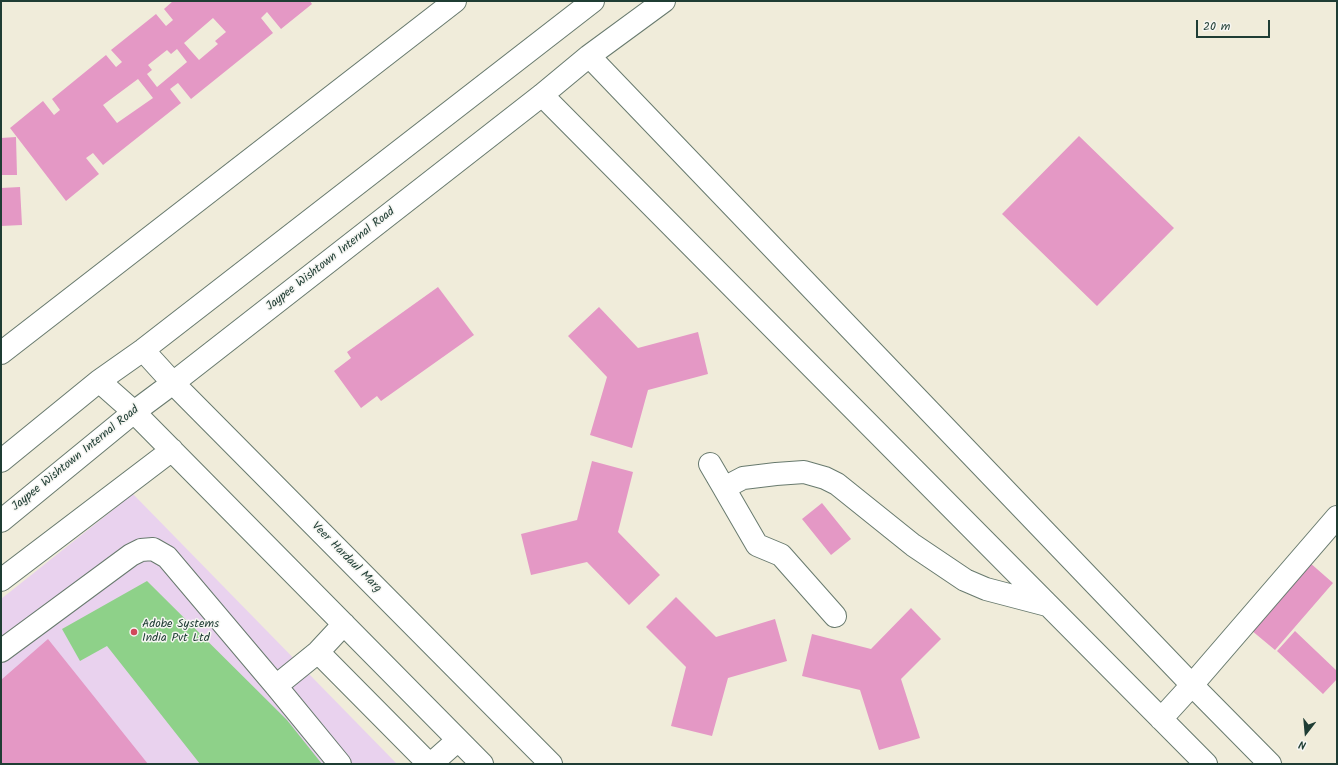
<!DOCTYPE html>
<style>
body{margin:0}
#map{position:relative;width:1338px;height:765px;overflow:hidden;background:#f0ecda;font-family:Kalam,sans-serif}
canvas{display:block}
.frame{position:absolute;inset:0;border:2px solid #1f3d34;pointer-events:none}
.north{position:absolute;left:1286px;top:713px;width:40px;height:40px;-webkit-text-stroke:3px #f6f6f2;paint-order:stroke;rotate:196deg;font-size:11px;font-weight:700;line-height:16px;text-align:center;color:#1f3d34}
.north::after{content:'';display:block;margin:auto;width:14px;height:18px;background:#1f3d34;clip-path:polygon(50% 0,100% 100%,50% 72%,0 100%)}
.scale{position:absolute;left:1196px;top:20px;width:74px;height:18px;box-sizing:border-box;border:2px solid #1f3d34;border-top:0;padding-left:5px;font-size:12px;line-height:14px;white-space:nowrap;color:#1f3d34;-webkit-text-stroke:3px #f6f6f2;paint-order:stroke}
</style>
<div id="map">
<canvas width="1338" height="765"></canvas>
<div class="frame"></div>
<div class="north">N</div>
<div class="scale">20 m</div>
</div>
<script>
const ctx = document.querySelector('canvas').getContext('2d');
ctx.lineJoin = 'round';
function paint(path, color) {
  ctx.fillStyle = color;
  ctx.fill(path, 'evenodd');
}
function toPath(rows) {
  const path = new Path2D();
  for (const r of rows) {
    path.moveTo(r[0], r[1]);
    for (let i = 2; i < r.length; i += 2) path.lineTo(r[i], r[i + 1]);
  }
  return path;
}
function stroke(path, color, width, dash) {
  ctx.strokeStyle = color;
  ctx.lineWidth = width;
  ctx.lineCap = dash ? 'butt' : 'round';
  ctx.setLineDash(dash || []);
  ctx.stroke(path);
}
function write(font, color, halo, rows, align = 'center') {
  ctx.font = font + ' Kalam,sans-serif';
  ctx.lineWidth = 3;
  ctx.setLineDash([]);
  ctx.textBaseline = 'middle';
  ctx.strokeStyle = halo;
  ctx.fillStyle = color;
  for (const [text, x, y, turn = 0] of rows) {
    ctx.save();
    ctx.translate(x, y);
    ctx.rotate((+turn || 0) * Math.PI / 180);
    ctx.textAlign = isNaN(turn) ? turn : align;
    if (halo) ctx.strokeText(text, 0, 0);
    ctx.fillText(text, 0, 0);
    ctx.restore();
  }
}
paint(toPath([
 [133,494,397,764,1,764,1,599]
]), '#e9d2ee');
paint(toPath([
 [147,581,287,720,322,764,200,764,107,646,80,661,62,629]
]), '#8ed189');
paint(toPath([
 [173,1,310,1,312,4,281,29,267,12,261,18,273,33,191,99,178,83,170,89,181,103,103,165,93,153,86,158,99,174,66,201,10,128,43,101,54,115,60,110,52,99,106,55,116,67,122,62,111,50,156,14,166,26,173,20,164,9],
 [213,18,226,32,215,41,218,44,199,60,184,43],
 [177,49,187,62,157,87,147,74,152,70,148,65,167,50,171,54],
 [138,79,153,98,117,123,103,105],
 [1079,136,1174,228,1097,306,1002,214],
 [16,137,17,175,1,175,1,138],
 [20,187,22,225,1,226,1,188],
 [438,287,474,335,381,401,377,396,361,408,334,371,351,358,347,352],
 [599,307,638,348,698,332,708,374,648,390,632,448,590,435,607,377,568,336],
 [592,461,633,472,618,532,660,575,629,605,587,562,531,575,521,534,577,520],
 [822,503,851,539,831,555,802,519],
 [1309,562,1333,583,1275,650,1251,630],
 [676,597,716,637,775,619,787,661,728,678,712,736,671,726,686,667,646,627],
 [911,608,941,639,901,679,920,738,879,750,860,690,802,676,812,634,871,649],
 [1295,631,1337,671,1337,679,1323,694,1277,651],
 [48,639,148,764,1,764,1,680]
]), '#e498c5');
const minor = toPath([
 [589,56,1192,685,1270,764],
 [542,95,1206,764],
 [143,350,173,383,551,764],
 [1,353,455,1],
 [99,381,134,412,482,764],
 [1,461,99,381,143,350,593,1],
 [710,464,724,488],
 [1,521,134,412,173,383,542,95,589,56,664,1],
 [1,580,172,450],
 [835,616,781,555,757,545,724,488,743,478,776,474,804,472,825,478,837,484,913,545,965,580,986,589,1047,605],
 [1,651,131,555,141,550,153,549,167,557,276,686,340,764],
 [318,652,429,764],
 [276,686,318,652,344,624],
 [1161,719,1192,685,1337,517],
 [431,764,458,740]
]);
stroke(minor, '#687a6e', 24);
stroke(minor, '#fff', 22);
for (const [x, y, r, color] of [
 [134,632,4,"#d1495b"]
]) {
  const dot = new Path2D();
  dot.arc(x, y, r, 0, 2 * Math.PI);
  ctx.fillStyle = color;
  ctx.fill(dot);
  stroke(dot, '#f6f6f2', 1.5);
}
write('12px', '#1f3d34', '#f6f6f2', [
 ["Jaypee Wishtown Internal Road",331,260,-38],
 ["Jaypee Wishtown Internal Road",76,459,-39],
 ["Veer Hardaul Marg",346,558,45]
]);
write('12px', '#1f3d34', '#f6f6f2', [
 ["Adobe Systems",142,625],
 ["India Pvt Ltd",142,639]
], 'left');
</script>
